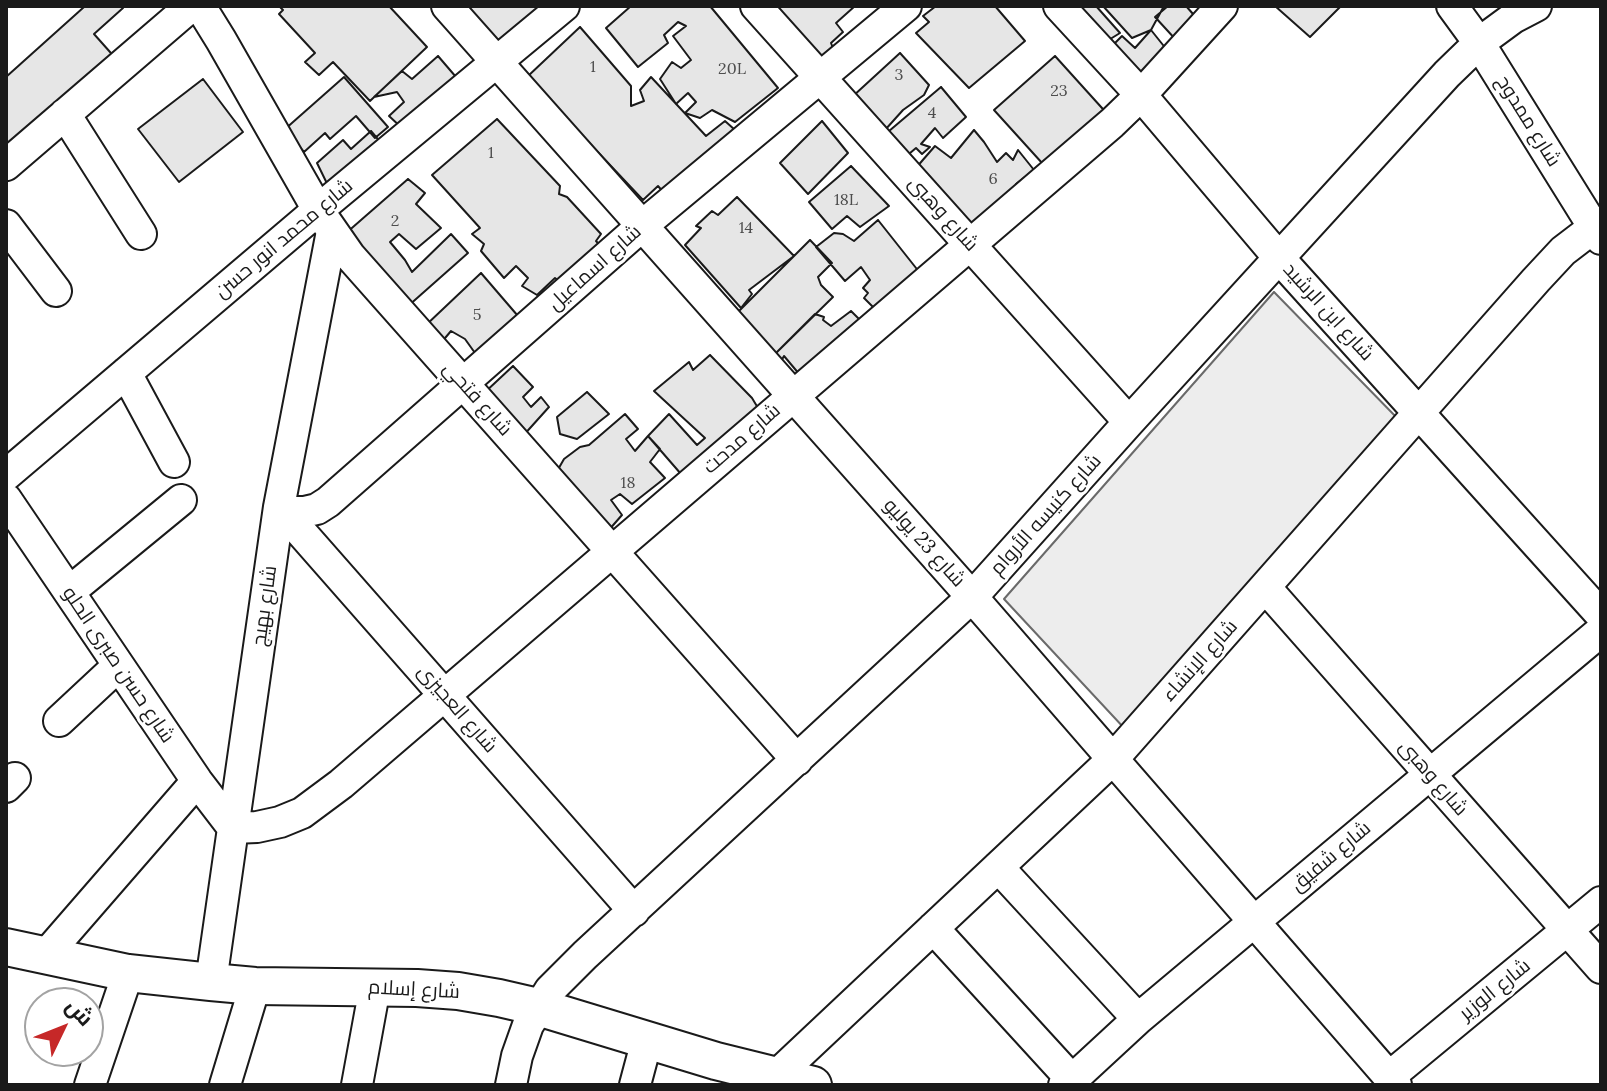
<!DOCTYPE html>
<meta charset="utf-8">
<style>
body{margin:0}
#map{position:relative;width:1607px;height:1091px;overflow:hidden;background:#fff;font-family:Lora,Cairo,serif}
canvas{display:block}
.frame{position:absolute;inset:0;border:8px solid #1a1a1a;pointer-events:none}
.north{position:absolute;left:24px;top:987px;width:80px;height:80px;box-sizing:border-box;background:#fff;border:2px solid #a3a3a3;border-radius:50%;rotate:47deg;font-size:22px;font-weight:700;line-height:32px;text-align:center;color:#1a1a1a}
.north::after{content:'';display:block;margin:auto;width:28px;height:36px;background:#c62828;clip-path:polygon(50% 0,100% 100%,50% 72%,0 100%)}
</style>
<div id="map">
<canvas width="1607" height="1091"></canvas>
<div class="frame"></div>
<div class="north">ش</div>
</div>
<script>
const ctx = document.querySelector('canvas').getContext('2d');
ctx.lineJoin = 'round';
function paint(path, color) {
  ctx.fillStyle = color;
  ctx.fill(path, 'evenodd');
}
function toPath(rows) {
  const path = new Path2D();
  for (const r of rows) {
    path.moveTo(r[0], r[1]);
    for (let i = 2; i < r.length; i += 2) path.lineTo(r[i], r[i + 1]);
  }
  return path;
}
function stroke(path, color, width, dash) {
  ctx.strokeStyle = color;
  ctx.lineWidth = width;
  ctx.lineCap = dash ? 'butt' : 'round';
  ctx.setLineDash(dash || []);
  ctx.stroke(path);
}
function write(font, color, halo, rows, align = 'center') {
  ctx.font = font + ' Lora,Cairo,serif';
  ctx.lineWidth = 6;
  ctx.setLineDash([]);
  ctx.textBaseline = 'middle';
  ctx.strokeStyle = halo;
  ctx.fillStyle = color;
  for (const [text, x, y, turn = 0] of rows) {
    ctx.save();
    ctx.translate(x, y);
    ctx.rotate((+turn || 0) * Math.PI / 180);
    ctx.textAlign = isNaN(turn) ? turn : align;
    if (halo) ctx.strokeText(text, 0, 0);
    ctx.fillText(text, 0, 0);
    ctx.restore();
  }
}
const built = toPath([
 [1274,292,1401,422,1125,729,1004,599,1274,292]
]);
paint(built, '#ededed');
stroke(built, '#6a6a6a', 2);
const building = toPath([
 [83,6,121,6,123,8,94,34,118,61,15,153,6,143,6,77,84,7,83,6],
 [279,6,389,6,427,47,370,101,333,62,319,75,305,62,315,53,279,14,283,10,279,6],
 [456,6,556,6,500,52,456,6],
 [631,6,710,6,778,88,735,122,712,110,700,118,685,113,696,102,688,93,676,104,660,79,672,62,681,68,691,60,673,36,686,26,678,22,664,35,668,43,638,67,606,28,631,6],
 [768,6,855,6,836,23,843,32,831,43,833,48,816,65,768,6],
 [936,6,995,6,1025,41,969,88,916,33,929,22,923,16,936,6],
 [1079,6,1096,6,1120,33,1107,41,1079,6],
 [1103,6,1164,6,1151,30,1132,38,1103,6],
 [1168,6,1186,6,1208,31,1188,53,1155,17,1168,6],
 [1275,6,1341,6,1310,37,1275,6],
 [580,27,631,86,631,106,644,101,640,90,651,77,706,136,725,121,735,130,664,193,658,186,643,200,527,77,580,27],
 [1151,30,1171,55,1144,86,1109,49,1122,36,1135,48,1151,30],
 [900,53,929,85,924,95,903,110,885,130,852,97,900,53],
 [438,56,456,77,403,129,389,116,404,102,397,92,374,97,402,71,412,79,438,56],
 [1055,56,1111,118,1052,174,994,110,1055,56],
 [344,77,388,127,375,138,356,116,330,139,325,133,304,152,284,130,344,77],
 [203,79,243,132,179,182,138,129,203,79],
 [941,87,966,117,943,138,935,128,921,144,930,147,922,154,916,148,903,159,882,137,941,87],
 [497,119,560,186,559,194,567,197,601,234,596,241,605,251,565,286,555,278,537,295,522,286,528,278,516,266,504,278,481,251,484,244,472,234,480,228,432,175,497,119],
 [822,121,848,153,808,194,780,163,822,121],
 [974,130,984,142,997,162,1006,153,1013,160,1018,150,1034,170,1016,184,1023,192,980,236,915,169,935,146,951,158,974,130],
 [371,131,393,157,337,204,317,163,343,140,351,149,371,131],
 [851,166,889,206,860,227,847,216,832,229,809,202,851,166],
 [408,179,425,193,416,204,441,228,416,249,399,234,390,242,405,260,412,272,451,234,468,253,407,307,345,234,408,179],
 [737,197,794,256,749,290,752,294,741,308,685,245,701,228,696,226,712,211,718,215,737,197],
 [878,220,920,273,877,311,864,298,868,293,863,288,870,280,861,267,845,281,816,247,834,233,843,234,854,241,878,220],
 [810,240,832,263,818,277,821,285,833,297,774,355,735,315,810,240],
 [481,273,524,323,480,360,465,339,451,331,440,344,425,326,481,273],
 [851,311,861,321,800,375,784,356,780,363,774,355,815,314,824,317,823,320,831,326,851,311],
 [710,355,752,398,761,413,681,474,648,436,669,414,697,445,705,438,654,391,689,362,693,370,710,355],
 [513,366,533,387,523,397,531,407,541,397,549,407,522,437,483,394,513,366],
 [587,392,609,414,577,439,560,434,557,417,587,392],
 [625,414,638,429,626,439,635,451,648,436,660,449,650,462,665,478,632,504,620,494,611,500,622,515,608,531,556,473,564,459,580,447,589,445,625,414]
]);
paint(building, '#e6e6e6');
stroke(building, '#1a1a1a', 2);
const minor = toPath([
 [200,6,221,40,318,210,350,256,797,760],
 [447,6,972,597,1396,1085],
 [756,6,1129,422],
 [1059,6,1141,95,1279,258,1601,615],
 [1452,6,1479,43,1601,239],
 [65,114,141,234],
 [6,165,191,6],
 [6,225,56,291],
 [126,373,174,462],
 [6,475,318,210,564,6],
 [6,499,197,781,233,828,257,827,280,822,302,813,341,784,1112,123,1141,95,1222,6],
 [279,507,291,512,304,512,317,509,328,502,643,225,906,6],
 [279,507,634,911],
 [1265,587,1601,968],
 [69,592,181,500],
 [59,721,118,666],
 [6,787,15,778],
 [998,867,1138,1019],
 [933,928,1072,1080],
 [45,956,197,781],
 [211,982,279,507,332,231],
 [775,1077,1112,760,1536,280,1563,251,1601,222],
 [1389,1077,1601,902],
 [90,1085,128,973],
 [225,1085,255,986],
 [357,1085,375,987],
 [511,1085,517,1056,528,1025,550,990,585,955,972,597,1129,422,1447,74,1479,43,1513,18,1536,6],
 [635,1085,647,1040],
 [1064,1085,1072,1080,1138,1019,1601,631]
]);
const tertiary = toPath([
 [6,947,128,973,211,982,255,986,417,988,458,991,499,998,538,1007,716,1061,813,1085]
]);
stroke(minor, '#1a1a1a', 34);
stroke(tertiary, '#1a1a1a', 40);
stroke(minor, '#fff', 30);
stroke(tertiary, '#fff', 36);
write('16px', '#4d4d4d', null, [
 ["1",593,67],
 ["20L",732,69],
 ["3",899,75],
 ["23",1059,91],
 ["4",932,113],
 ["1",491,153],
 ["6",993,179],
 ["18L",846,200],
 ["2",395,221],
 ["14",746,228],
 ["5",477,315],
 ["18",628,483]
]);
write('20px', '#1a1a1a', '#fff', [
 ["شارع ممدوح",1528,121,58],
 ["شارع وهبى",943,214,48],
 ["شارع محمد انور حسن",284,239,-40],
 ["شارع اسماعيل",595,268,-42],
 ["شارع ابن الرشيد",1328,312,48],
 ["شارع فتحي",477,399,48],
 ["شارع مدحت",742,439,-41],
 ["شارع كنيسه الأروام",1046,515,-48],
 ["شارع 23 يوليو",924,543,48],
 ["شارع بهيج",265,606,-82],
 ["شارع الإنشاء",1200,661,-48],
 ["شارع حسن صبرى الحلو",118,665,56],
 ["شارع العجيزى",457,709,49],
 ["شارع وهبى",1433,778,49],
 ["شارع شفيق",1331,857,-40],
 ["شارع إسلام",414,990,3],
 ["شارع الوزير",1495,990,-39]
]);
</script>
